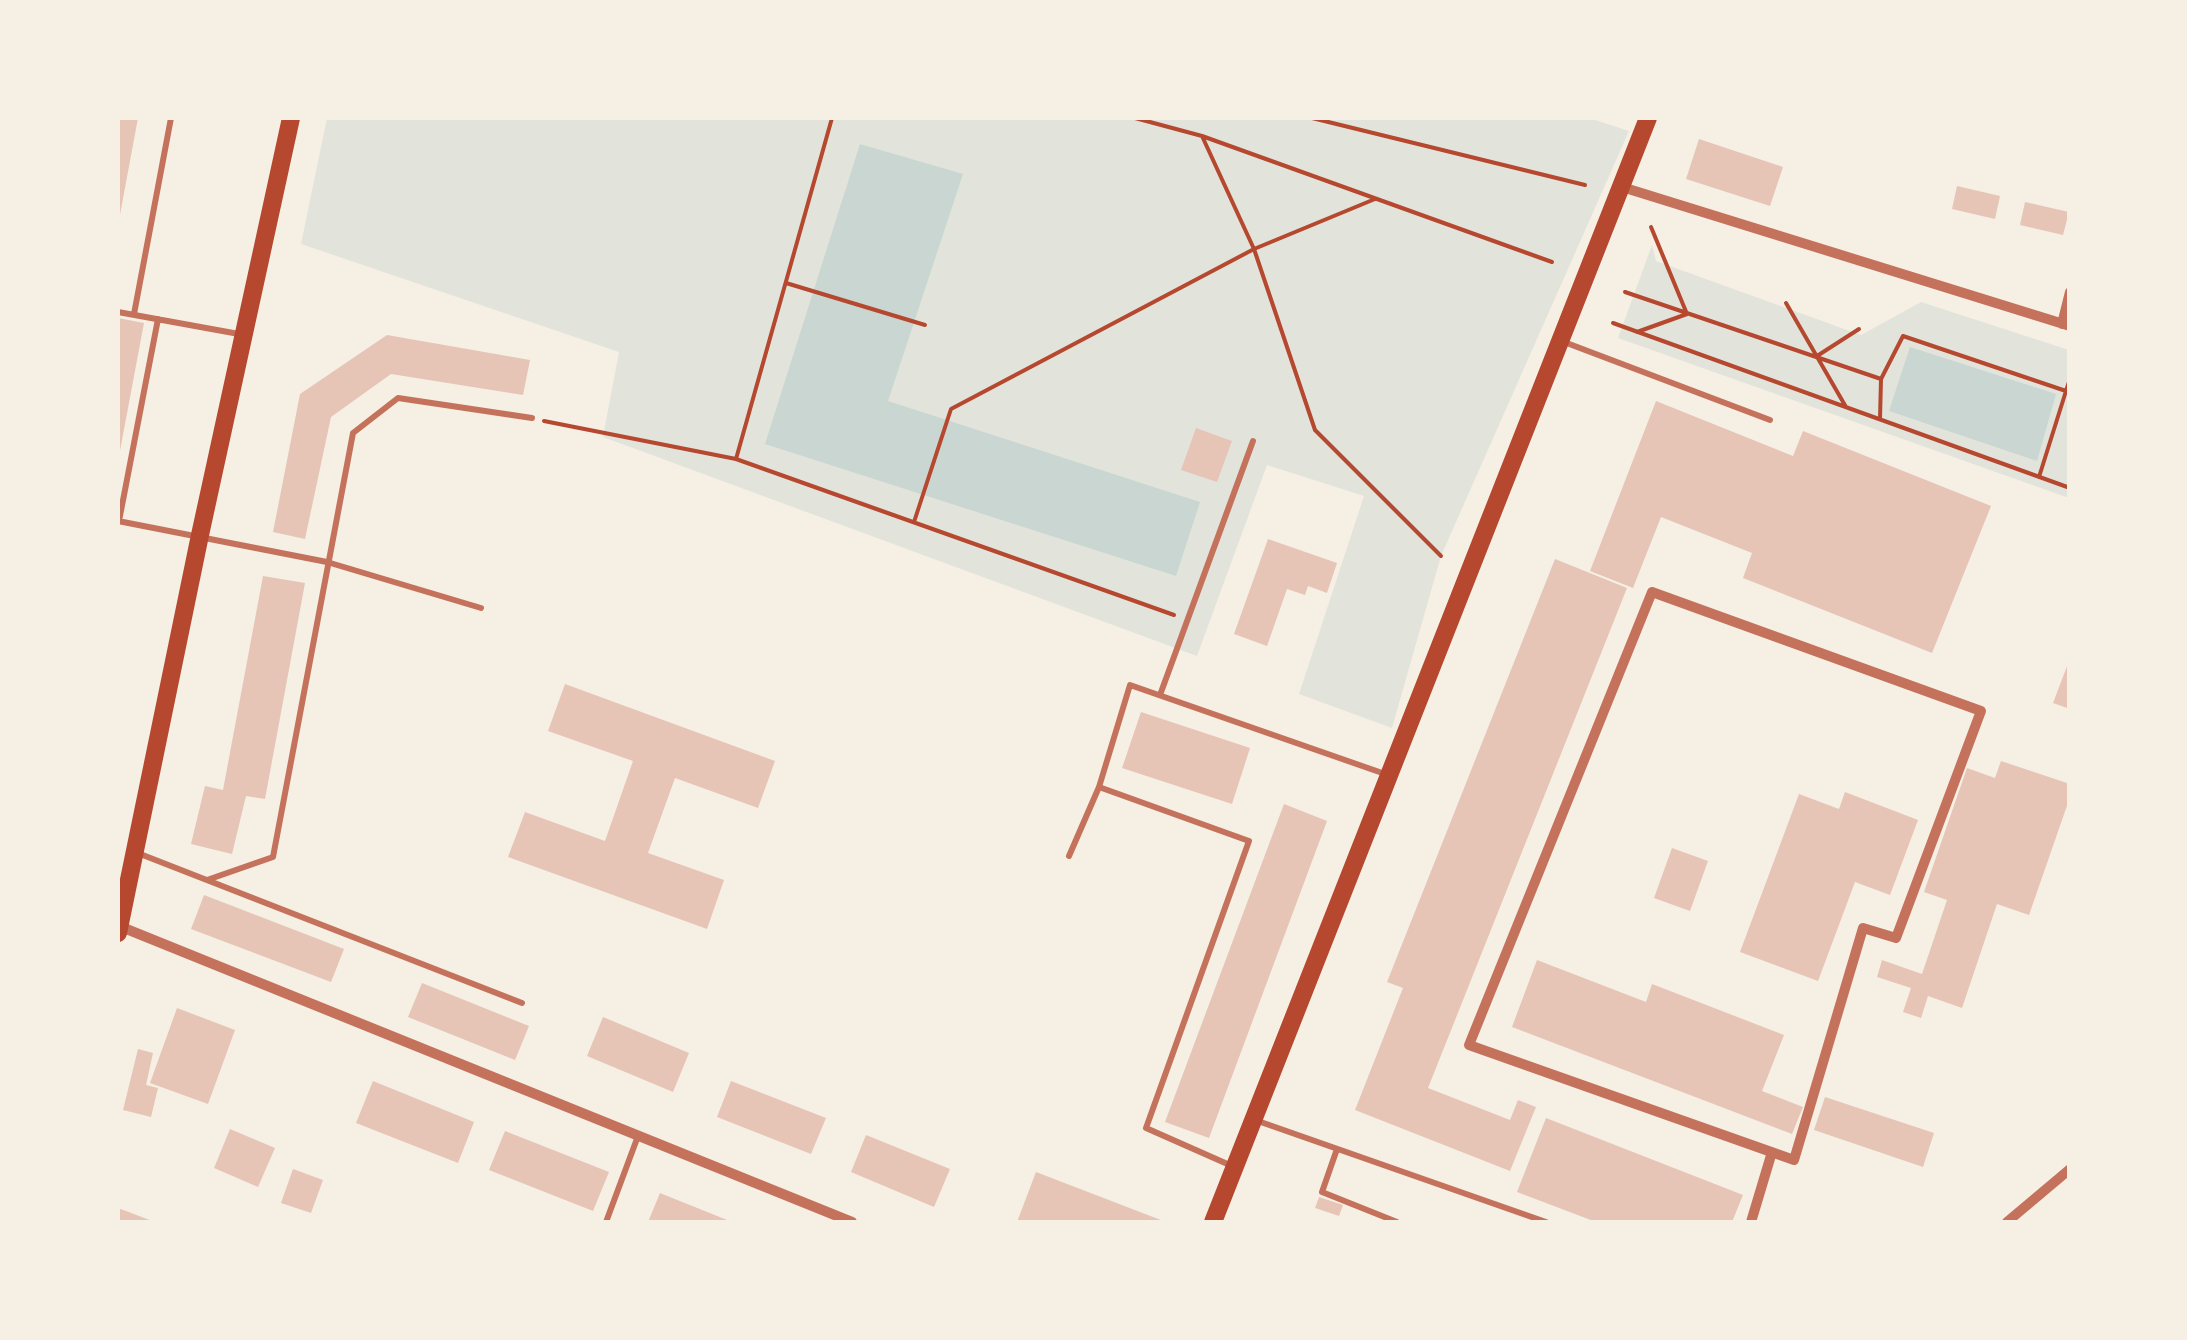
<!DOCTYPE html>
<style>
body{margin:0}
#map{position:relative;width:2187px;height:1340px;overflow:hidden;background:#f6efe4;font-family:Overpass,sans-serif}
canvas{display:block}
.frame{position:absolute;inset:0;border:120px solid #f6efe4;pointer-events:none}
</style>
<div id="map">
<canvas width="2187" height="1340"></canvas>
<div class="frame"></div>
</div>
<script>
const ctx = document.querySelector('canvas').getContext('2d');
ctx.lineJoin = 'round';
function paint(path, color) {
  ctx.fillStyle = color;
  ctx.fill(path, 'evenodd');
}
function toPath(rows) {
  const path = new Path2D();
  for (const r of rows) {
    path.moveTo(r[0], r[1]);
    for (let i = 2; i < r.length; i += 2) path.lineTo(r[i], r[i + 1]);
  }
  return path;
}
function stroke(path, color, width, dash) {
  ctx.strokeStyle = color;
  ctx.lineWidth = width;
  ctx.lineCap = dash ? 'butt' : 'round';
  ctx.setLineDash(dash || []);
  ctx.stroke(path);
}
paint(toPath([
 [327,118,1589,118,1629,131,1441,556,1392,728,1299,694,1364,496,1267,465,1197,656,603,437,619,352,301,244],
 [1652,245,1656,261,1861,335,1921,302,2069,350,2069,498,1618,338]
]), '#e2e4dc');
paint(toPath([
 [860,144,963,174,888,401,1200,502,1176,576,765,444],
 [1910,347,2056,394,2037,461,1889,411]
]), '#c9d6d2');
paint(toPath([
 [118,118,138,118,119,220,118,220],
 [1699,139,1783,167,1770,206,1686,179],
 [1957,186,2000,196,1995,219,1952,209],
 [2025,202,2069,212,2063,235,2020,225],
 [118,318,144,323,119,456,118,455],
 [387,335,530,360,523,395,391,374,331,417,305,539,273,532,300,394],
 [1656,401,1793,456,1803,431,1991,506,1932,653,1743,578,1752,553,1661,517,1633,588,1590,571],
 [1196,428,1232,441,1217,482,1181,470],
 [1268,539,1337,563,1327,593,1308,586,1305,595,1287,589,1267,646,1234,634],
 [1555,559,1627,588,1428,1088,1510,1120,1518,1100,1536,1107,1510,1171,1355,1110,1403,988,1387,982],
 [263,576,305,583,265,799,246,796,232,854,191,844,205,786,223,790],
 [2069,661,2070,661,2070,709,2053,703],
 [565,684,775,761,758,808,675,778,648,853,724,880,707,929,508,857,525,812,605,841,633,761,548,731],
 [1141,712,1250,748,1232,804,1122,768],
 [2001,761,2070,784,2070,797,2029,915,1997,904,1962,1008,1928,996,1921,1018,1903,1012,1911,988,1877,977,1882,960,1922,974,1947,900,1924,892,1967,768,1995,778],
 [1845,792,1918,820,1890,895,1855,882,1818,981,1740,952,1799,794,1839,809],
 [1284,804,1327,821,1209,1138,1165,1122],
 [1672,848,1708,861,1690,911,1654,898],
 [204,895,344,949,331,982,191,929],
 [1537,960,1646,1002,1652,984,1784,1035,1762,1091,1803,1107,1792,1134,1512,1027],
 [422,983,529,1026,515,1060,408,1017],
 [177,1008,235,1030,208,1104,150,1083],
 [603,1017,689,1053,673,1092,587,1056],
 [138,1049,153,1053,146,1085,158,1088,151,1117,123,1110],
 [373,1081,474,1122,458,1163,356,1123],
 [731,1081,826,1118,811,1154,717,1117],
 [1825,1097,1934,1133,1923,1167,1814,1130],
 [1546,1118,1743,1195,1732,1222,1596,1222,1517,1192],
 [230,1129,275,1148,258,1187,214,1168],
 [505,1131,609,1172,593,1211,489,1170],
 [866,1135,950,1169,934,1207,851,1172],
 [293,1169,323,1180,311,1213,281,1203],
 [1036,1172,1166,1222,1017,1222],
 [660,1193,732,1222,648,1222],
 [1319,1197,1343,1205,1339,1216,1315,1208],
 [118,1208,155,1222,118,1222]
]), '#e6c5b7');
stroke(toPath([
 [1135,118,1202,136,1552,262],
 [1312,118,1585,185],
 [1202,136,1254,249,1315,430,1441,556],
 [786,283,925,325],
 [1625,292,1881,379,1880,419],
 [1786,303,1846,407],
 [1613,323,2070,488],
 [1637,332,1687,314,1651,227],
 [1817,356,1859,329],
 [1881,379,1903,336,2066,391,2039,477],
 [2066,391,2070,379],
 [544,421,736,459,1174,615],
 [736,459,832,118],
 [914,522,951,409,1254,249,1375,199]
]), '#b5482f', 4);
stroke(toPath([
 [118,312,239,334],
 [134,314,171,118],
 [1564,342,1770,420],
 [118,521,327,562,481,608],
 [119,521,158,319],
 [1160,695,1253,441],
 [135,852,522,1003],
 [1069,856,1099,787],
 [207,880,273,857,353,433,398,398,532,418],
 [1255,1120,1546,1222],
 [1337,1149,1322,1192,1397,1222],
 [1232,1166,1146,1128,1249,841,1099,787,1130,685,1388,775],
 [606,1222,638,1136]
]), '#c5725c', 6);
stroke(toPath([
 [1622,187,2070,326],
 [2062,324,2070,292],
 [1652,592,1981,711,1896,938,1863,928,1794,1160,1469,1045,1652,592],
 [119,926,852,1222],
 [1751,1222,1772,1152],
 [2007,1222,2070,1169]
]), '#c5725c', 10);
stroke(toPath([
 [118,933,200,535,291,118],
 [1213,1222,1648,118]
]), '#b5482f', 18);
</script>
